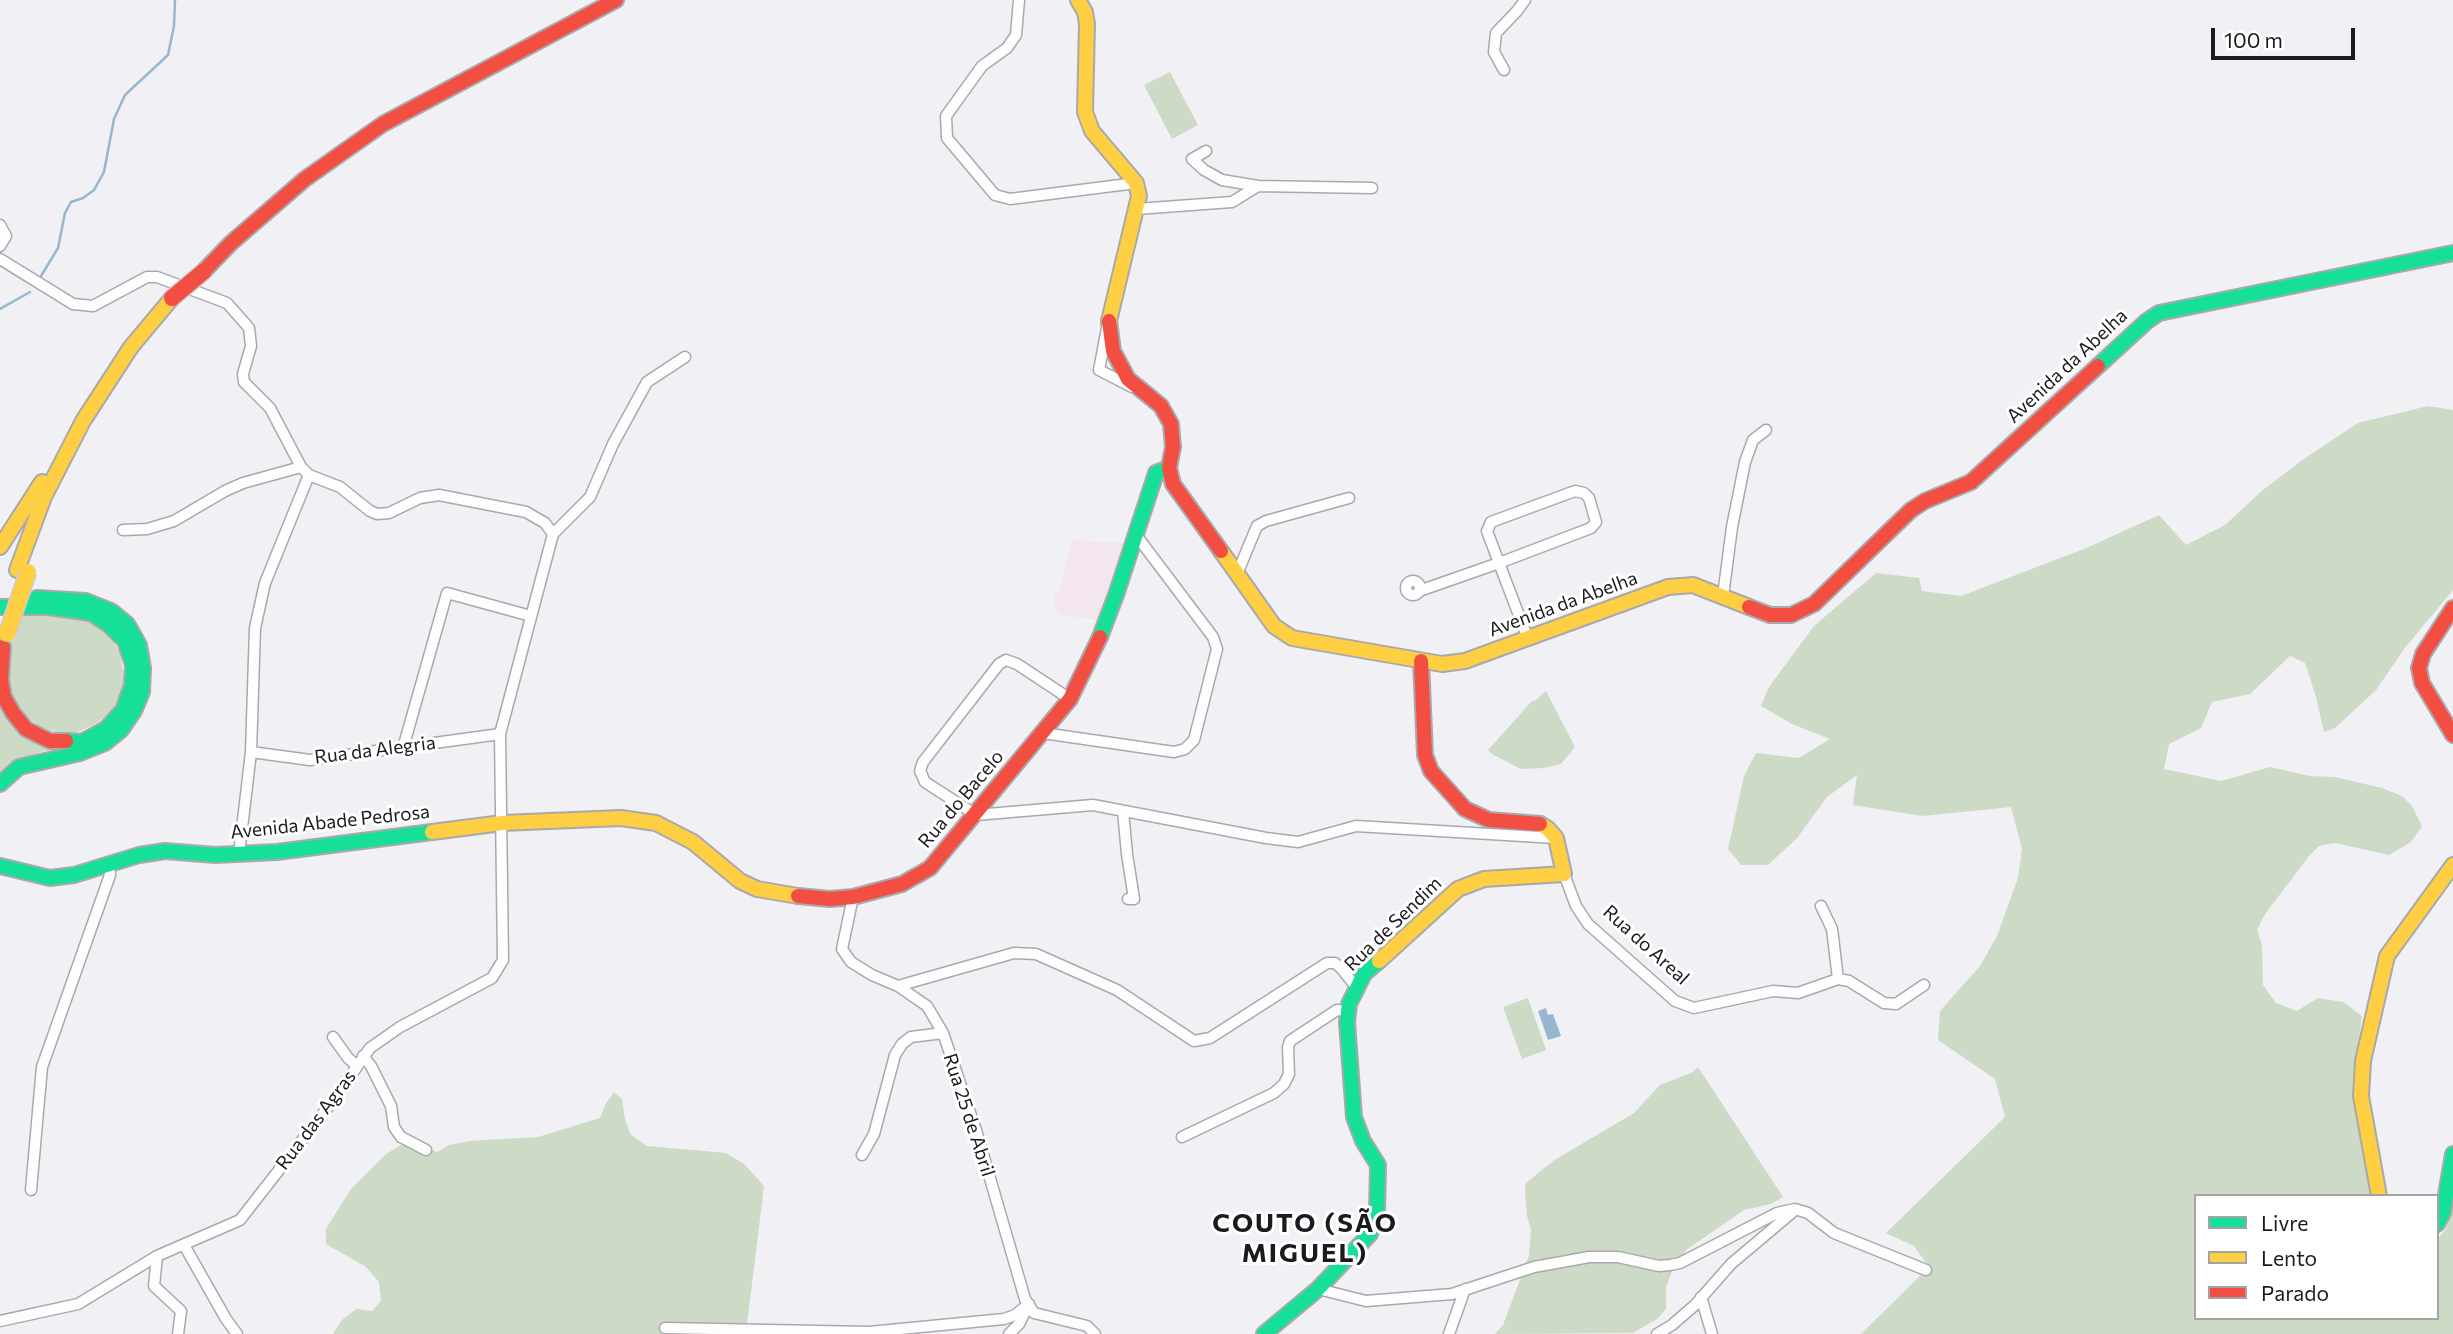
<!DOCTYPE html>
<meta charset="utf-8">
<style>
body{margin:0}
#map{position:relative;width:2453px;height:1334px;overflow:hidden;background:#f0f0f5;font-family:Commissioner,sans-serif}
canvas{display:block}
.legend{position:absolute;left:2194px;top:1194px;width:245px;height:126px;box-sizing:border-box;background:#fff;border:2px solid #a4a4a5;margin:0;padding:9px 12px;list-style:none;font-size:21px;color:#1b1b1f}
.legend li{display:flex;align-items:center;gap:14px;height:35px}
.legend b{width:35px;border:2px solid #a4a4a5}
.scale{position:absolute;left:2211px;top:28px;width:144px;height:32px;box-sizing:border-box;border:4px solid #1b1b1f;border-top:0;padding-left:9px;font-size:21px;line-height:24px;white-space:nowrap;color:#1b1b1f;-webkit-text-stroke:5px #fff;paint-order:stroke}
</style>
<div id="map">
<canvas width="2453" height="1334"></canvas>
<ul class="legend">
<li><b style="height:9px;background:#16e098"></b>Livre</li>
<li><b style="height:9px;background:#ffcf43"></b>Lento</li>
<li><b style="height:9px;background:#f24e42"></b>Parado</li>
</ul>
<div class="scale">100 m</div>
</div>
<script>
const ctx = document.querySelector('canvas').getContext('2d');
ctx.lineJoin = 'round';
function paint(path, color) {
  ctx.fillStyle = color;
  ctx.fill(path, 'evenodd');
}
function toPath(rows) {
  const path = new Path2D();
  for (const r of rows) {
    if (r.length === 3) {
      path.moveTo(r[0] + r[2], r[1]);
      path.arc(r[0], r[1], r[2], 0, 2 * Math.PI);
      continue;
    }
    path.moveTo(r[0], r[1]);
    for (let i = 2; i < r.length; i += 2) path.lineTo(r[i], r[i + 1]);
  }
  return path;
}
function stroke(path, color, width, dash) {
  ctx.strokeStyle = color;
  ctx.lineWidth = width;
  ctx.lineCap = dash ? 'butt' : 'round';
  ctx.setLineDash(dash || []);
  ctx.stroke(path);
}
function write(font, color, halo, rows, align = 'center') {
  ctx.font = font + ' Commissioner,sans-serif';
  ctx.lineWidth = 6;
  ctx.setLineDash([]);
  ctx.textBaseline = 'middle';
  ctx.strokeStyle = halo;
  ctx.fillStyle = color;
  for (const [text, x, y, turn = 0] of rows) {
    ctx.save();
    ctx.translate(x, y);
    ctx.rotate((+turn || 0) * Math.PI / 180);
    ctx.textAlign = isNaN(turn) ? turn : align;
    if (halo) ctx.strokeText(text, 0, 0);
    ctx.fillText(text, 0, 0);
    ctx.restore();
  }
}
paint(toPath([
 [1072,540,1125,543,1100,618,1097,620,1058,614,1054,606,1055,602,1052,595,1060,591]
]), '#f3e6ee');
paint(toPath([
 [1170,72,1198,125,1172,139,1144,85],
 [2428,406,2453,410,2453,590,2404,649,2376,690,2335,728,2324,732,2316,697,2305,663,2290,656,2250,694,2212,702,2201,728,2169,744,2164,769,2221,781,2270,767,2310,776,2334,777,2382,788,2402,796,2412,806,2422,826,2411,842,2389,855,2335,843,2319,846,2309,856,2265,914,2257,930,2262,945,2263,985,2276,1003,2297,1011,2318,998,2343,1002,2362,1016,2355,1070,2359,1127,2372,1196,2196,1196,2196,1318,2437,1318,2437,1240,2445,1230,2453,1208,2453,1334,1861,1334,1929,1267,1914,1246,1886,1233,2005,1117,1995,1079,1938,1040,1940,1011,1980,966,1997,936,2018,878,2022,849,2011,807,1922,816,1853,805,1857,775,1827,797,1797,838,1768,865,1741,865,1728,849,1744,776,1756,753,1799,758,1830,739,1792,724,1761,706,1769,687,1814,626,1876,573,1919,578,1922,591,1961,596,2084,549,2159,515,2186,545,2225,525,2263,490,2301,461,2358,423],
 [19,613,47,614,85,619,100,627,113,641,120,653,125,682,112,711,97,723,74,734,55,732,42,728,18,711,11,697,5,673,7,653],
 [1546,691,1575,747,1561,764,1544,768,1521,769,1492,754,1488,750,1531,702,1536,700],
 [0,703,3,714,19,731,69,747,41,752,16,761,0,774],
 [1528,998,1546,1050,1522,1059,1503,1007],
 [1698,1067,1783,1197,1771,1204,1744,1210,1686,1250,1680,1263,1674,1266,1666,1287,1666,1309,1657,1319,1633,1333,1495,1334,1503,1325,1529,1256,1531,1229,1527,1216,1525,1189,1526,1183,1553,1161,1634,1113,1660,1085,1693,1072],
 [614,1092,622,1099,625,1120,630,1134,647,1146,726,1153,744,1164,764,1186,747,1325,661,1325,663,1334,667,1334,333,1334,342,1320,356,1309,372,1311,381,1301,379,1282,366,1267,326,1244,326,1229,351,1189,386,1154,401,1145,423,1146,437,1152,449,1145,469,1141,538,1137,600,1118,605,1105]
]), '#cddac5');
paint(toPath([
 [1546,1008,1548,1015,1553,1014,1561,1036,1548,1040,1538,1011]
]), '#97b7ce');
stroke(toPath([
 [41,276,58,248,65,213,71,202,83,198,94,190,104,172,114,119,125,95,168,55,174,26,175,0],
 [0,309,30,292]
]), '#97b7ce', 2.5);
const street = toPath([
 [1019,0,1016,35,1007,48,982,66,946,116,947,138,995,195,1010,199,1136,183],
 [1504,70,1494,52,1496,33,1517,11,1525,0],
 [1206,151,1192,159,1204,170,1222,180,1258,186,1372,188],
 [1137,209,1232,202,1258,186],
 [0,225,6,236,0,246],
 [0,259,73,304,93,306,147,277,157,277,227,303,249,328,251,346,243,374,244,382,270,408,301,467,309,475,340,487,370,511,377,514,389,513,420,498,439,495,526,512,545,523,553,534],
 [1107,328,1099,370,1132,387],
 [123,530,147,529,174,521,225,491,243,483,301,467],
 [553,534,590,497,613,444,647,382,685,357],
 [1237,574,1257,526,1266,521,1349,498],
 [1413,588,7],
 [1419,591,1499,563,1591,528,1596,522,1589,498,1584,493,1575,491,1491,522,1487,531,1499,563,1528,639],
 [1723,596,1732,527,1745,462,1753,440,1766,430],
 [1070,699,1017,664,1006,660,999,664,923,762,920,771,925,782,976,815,1093,805,1266,838,1298,842,1356,826,1556,838],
 [1043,733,1174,752,1185,749,1194,740,1217,649,1213,637,1136,535],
 [403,748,447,593,531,616],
 [251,752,310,760,500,734],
 [1123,811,1127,854,1134,899,1128,899],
 [239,854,251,752,255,628,265,583,309,475],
 [1564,874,1576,906,1588,924,1675,1001,1694,1008,1773,991,1798,993,1838,979,1849,981,1884,1003,1896,1004,1924,985],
 [853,897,842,949,851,962,872,975,898,986,927,1006,943,1033,976,1130,1025,1299,1034,1313,1087,1326,1095,1334],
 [1821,906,1832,929,1838,979],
 [898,986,1014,953,1036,954,1117,990,1194,1041,1210,1038,1327,963,1335,963,1341,968,1356,987],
 [333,1037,348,1058,357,1066],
 [363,1056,371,1066,391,1106,394,1127,401,1137,426,1150],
 [1182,1137,1274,1093,1284,1084,1289,1074,1288,1047,1290,1041,1337,1010,1348,1011],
 [862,1155,874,1134,895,1055,902,1044,911,1037,943,1033],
 [31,1190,42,1067,110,875,109,864],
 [184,1245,226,1319,237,1334],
 [157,1256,154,1286,181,1311,178,1334],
 [1318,1289,1366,1301,1452,1294,1534,1267,1589,1257,1618,1257,1659,1266,1670,1265,1680,1263,1777,1213,1795,1209,1808,1213,1834,1233,1926,1270],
 [1701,1297,1712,1334],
 [0,1321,78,1304,157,1256,240,1220,332,1102,370,1048,400,1027,492,978,503,960,500,734,553,534],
 [665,1328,869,1332,1004,1319,1015,1315,1029,1304],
 [1009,1334,1019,1324,1027,1308],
 [1449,1334,1465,1289],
 [1657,1334,1672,1325,1695,1305,1731,1264,1795,1210]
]);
const fast = toPath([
 [2098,366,2147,321,2159,313,2453,253],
 [0,607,48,607,91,613,109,625,125,641,133,665,132,685,123,710,106,729,82,742,66,741],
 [1100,637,1116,595,1156,473,1169,468],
 [0,784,19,767,80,753,105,743,121,730,134,711,142,692,143,668,139,645,127,624,111,611,86,601,37,598],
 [0,866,50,878,74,875,139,855,165,851,215,855,277,852,432,832],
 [2437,1224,2443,1213,2453,1154],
 [1264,1334,1318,1289,1370,1234,1377,1212,1378,1165,1363,1141,1354,1117,1347,1022,1349,1004,1364,974,1379,961]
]);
const slow = toPath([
 [1078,0,1085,12,1087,24,1085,112,1092,131,1136,183,1139,196,1109,321],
 [0,547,42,482],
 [1221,551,1274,626,1292,638,1442,664,1465,661,1668,587,1693,585,1749,607],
 [17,570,44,497,83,421,131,347,172,298],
 [432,832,502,823,621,818,656,823,693,842,740,881,757,889,798,896],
 [1379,961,1458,889,1484,879,1564,874,1556,838,1548,829,1540,824],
 [2379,1196,2361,1096,2363,1061,2387,956,2453,865]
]);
const jam = toPath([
 [203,272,231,243,305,179,383,124,616,0],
 [1109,321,1113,351,1128,379,1161,406,1171,424,1173,447,1169,468,1173,484,1221,551],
 [1749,607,1770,615,1791,615,1814,604,1911,510,1925,501,1971,482,2098,366],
 [2453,608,2423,654,2419,668,2422,683,2453,735],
 [3,647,1,680,4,697,13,713,26,729,50,741,66,741],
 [1421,661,1425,755,1431,771,1465,809,1489,820,1540,824],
 [798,896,830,899,853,897,902,884,930,868,1070,699,1100,637]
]);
stroke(street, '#a9a9ad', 13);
stroke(fast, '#a9a9ad', 18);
stroke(slow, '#a9a9ad', 18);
stroke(jam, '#a9a9ad', 18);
stroke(street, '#fdfdfe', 10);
stroke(fast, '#16e098', 14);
stroke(slow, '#ffcf43', 14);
stroke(jam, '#f24e42', 14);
const slowBridge = toPath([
 [7,634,28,572]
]);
const jamBridge = toPath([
 [172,298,203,272]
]);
stroke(slowBridge, '#ccccce', 19, []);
stroke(jamBridge, '#ccccce', 19, []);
stroke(slowBridge, '#ffcf43', 16);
stroke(jamBridge, '#f24e42', 16);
write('19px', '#1b1b1f', '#fff', [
 ["Avenida da Abelha",2067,366,-43],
 ["Avenida da Abelha",1563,604,-20],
 ["Rua da Alegria",375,750,-7],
 ["Rua do Bacelo",961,799,-50],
 ["Avenida Abade Pedrosa",330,822,-6],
 ["Rua de Sendim",1393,924,-44],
 ["Rua do Areal",1646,945,42],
 ["Rua 25 de Abril",969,1115,72],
 ["Rua das Agras",316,1120,-53]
]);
ctx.letterSpacing = '2px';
write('bold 26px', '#1b1b1f', '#fff', [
 ["COUTO (SÃO",1305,1223],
 ["MIGUEL)",1305,1253]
]);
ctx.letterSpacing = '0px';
</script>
